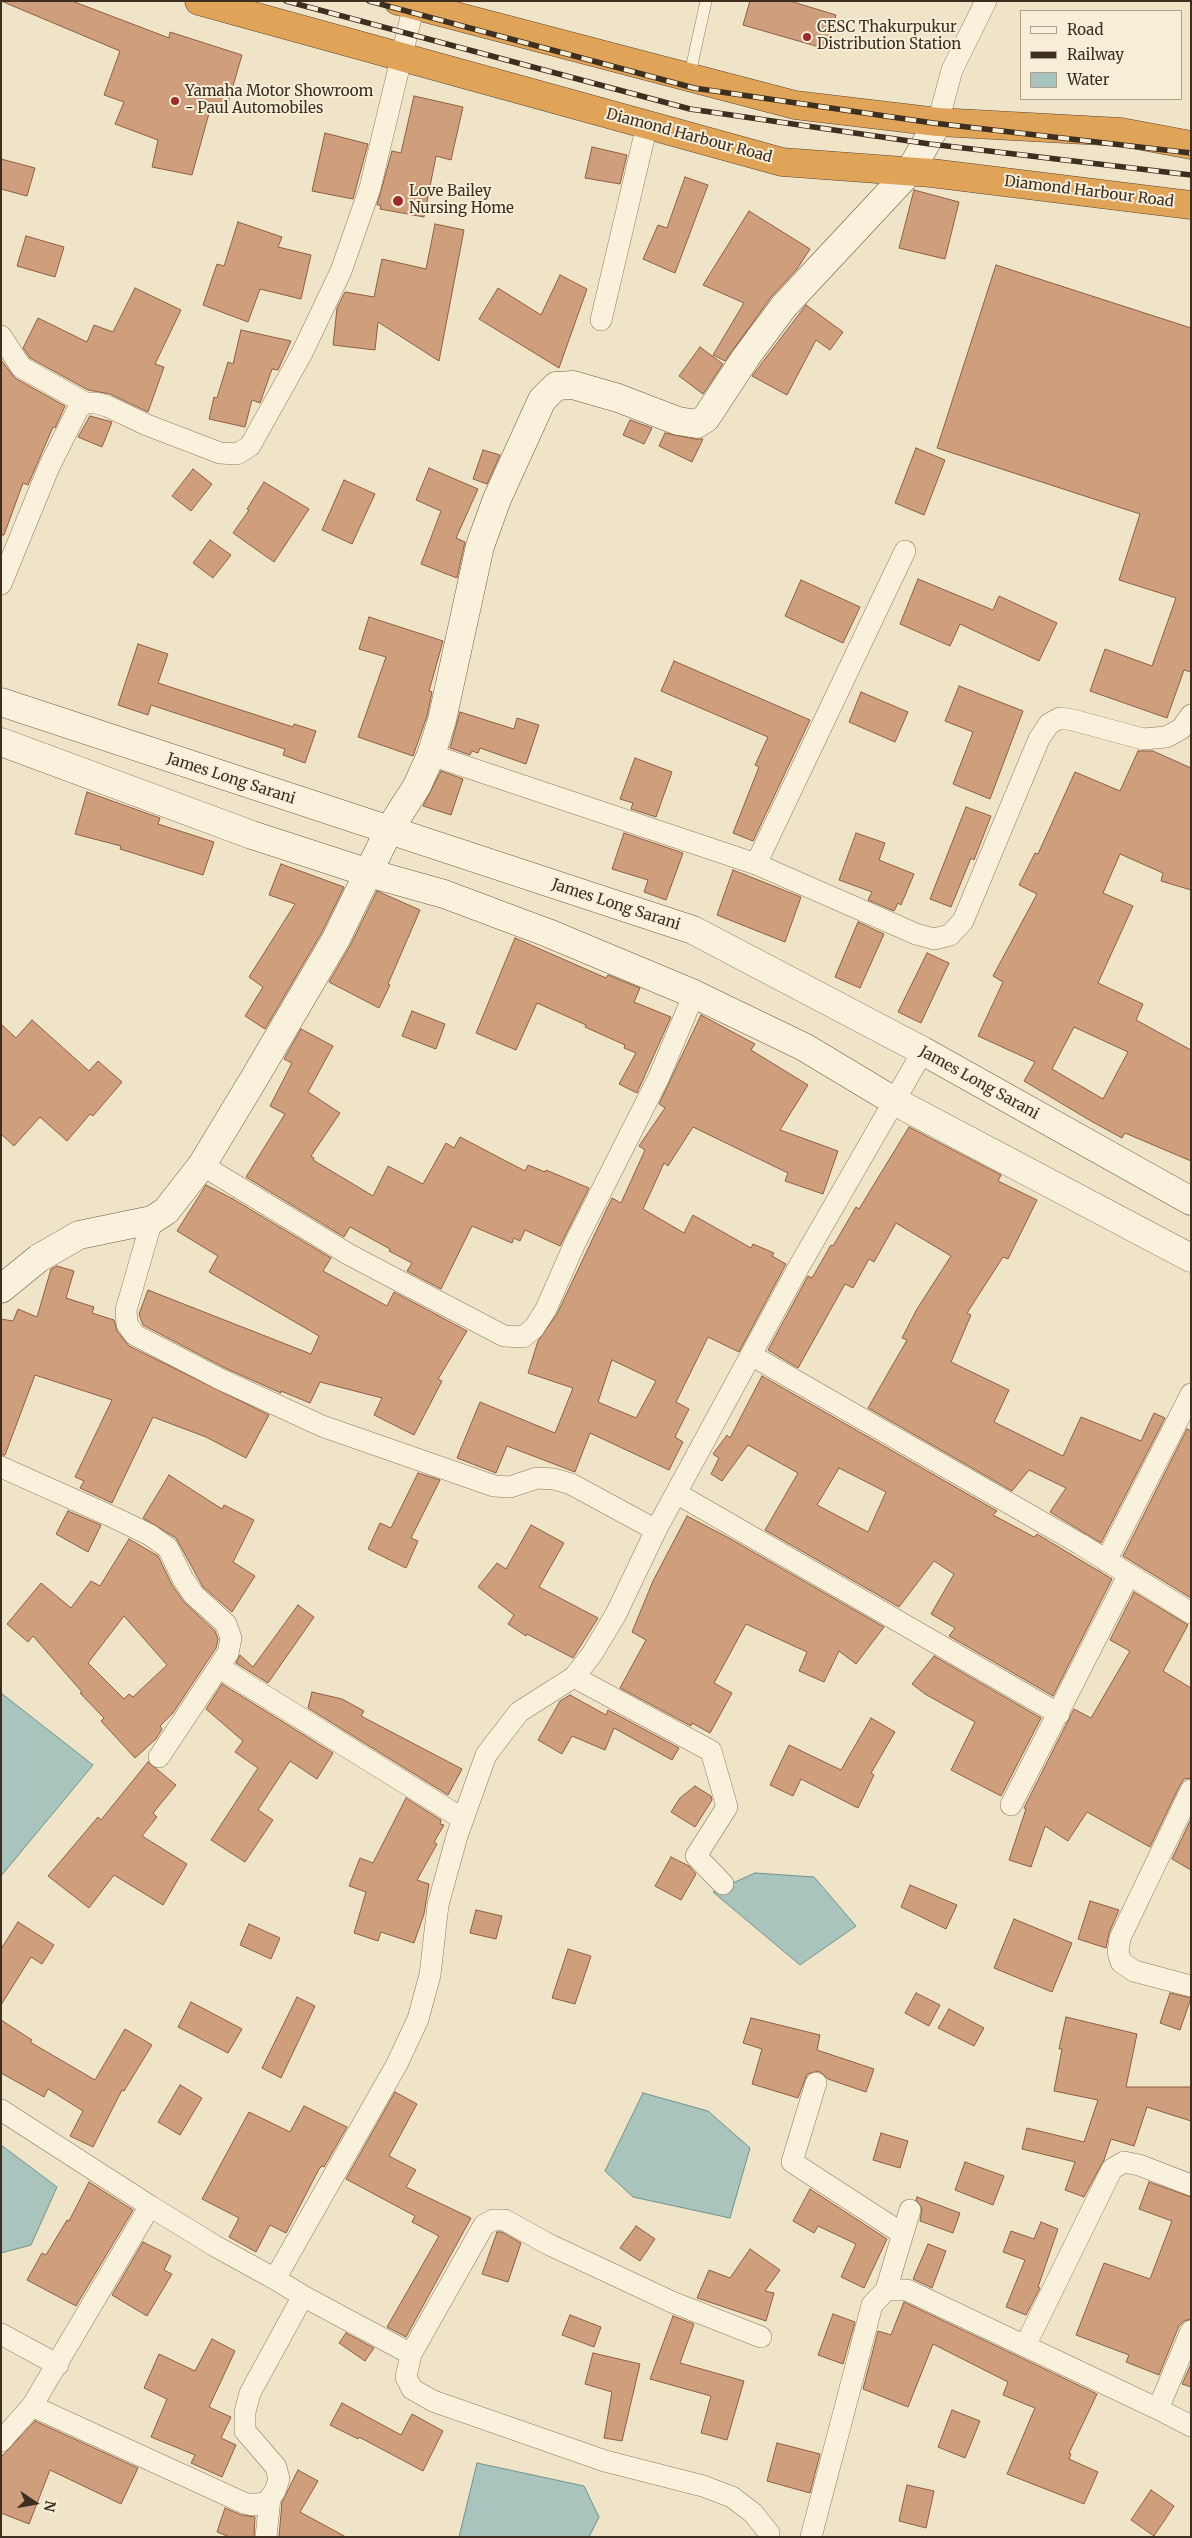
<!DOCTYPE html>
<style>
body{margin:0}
#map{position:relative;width:1192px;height:2538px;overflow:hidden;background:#f0e4c8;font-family:Merriweather,serif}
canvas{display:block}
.frame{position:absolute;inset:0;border:2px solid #3d2e20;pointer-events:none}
.legend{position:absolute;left:1020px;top:10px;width:162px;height:90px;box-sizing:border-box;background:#f7eed8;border:1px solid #ada18e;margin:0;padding:6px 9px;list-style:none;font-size:15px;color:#3d2e20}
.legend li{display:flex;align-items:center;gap:10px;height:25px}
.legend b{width:25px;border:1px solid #ada18e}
.north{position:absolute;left:10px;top:2478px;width:50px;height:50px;-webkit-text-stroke:4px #f7eed8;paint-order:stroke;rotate:102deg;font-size:14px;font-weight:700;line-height:20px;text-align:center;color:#3d2e20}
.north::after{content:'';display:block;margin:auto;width:18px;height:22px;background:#3d2e20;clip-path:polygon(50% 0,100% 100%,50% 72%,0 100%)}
</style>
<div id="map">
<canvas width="1192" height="2538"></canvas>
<div class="frame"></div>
<ul class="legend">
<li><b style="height:6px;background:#faf1dc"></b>Road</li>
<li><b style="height:6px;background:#3d2e20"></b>Railway</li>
<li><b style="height:14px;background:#a9c4bc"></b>Water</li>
</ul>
<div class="north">N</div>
</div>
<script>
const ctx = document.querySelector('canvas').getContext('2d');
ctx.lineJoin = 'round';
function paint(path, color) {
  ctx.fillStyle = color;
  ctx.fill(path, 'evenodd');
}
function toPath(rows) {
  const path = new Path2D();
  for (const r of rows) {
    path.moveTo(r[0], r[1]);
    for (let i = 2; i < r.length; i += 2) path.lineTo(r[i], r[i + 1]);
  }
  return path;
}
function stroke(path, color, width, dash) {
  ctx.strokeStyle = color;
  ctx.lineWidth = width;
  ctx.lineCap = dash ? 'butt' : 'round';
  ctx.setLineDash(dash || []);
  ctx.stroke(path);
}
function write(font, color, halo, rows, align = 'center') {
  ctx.font = font + ' Merriweather,serif';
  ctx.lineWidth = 4;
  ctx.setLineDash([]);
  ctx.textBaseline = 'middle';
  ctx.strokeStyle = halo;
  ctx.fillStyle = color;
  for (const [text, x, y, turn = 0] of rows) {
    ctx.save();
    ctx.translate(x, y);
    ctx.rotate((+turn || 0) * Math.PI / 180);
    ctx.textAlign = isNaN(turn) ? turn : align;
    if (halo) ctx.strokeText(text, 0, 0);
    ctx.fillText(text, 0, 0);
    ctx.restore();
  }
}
const water = toPath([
 [1,1693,93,1765,1,1876,1,1693],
 [755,1873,814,1877,856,1926,800,1965,713,1892,755,1873],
 [643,2093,708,2111,750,2148,730,2218,633,2197,605,2171,643,2093],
 [1,2145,57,2187,31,2245,1,2253,1,2145],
 [477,2463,584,2486,599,2517,589,2537,459,2537,477,2463]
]);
paint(water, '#a9c4bc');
stroke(water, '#6f938a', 1);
const building = toPath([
 [1,1,72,1,169,38,170,32,242,55,226,110,211,106,192,175,152,167,158,140,115,124,124,102,104,95,120,51,1,1],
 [750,1,790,1,836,15,826,49,743,25,750,1],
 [414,96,463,107,451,160,436,156,424,217,380,209,381,205,377,205,392,151,401,153,414,96],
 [325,133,368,144,353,199,312,191,325,133],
 [592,147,627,155,620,184,585,178,592,147],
 [1,159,35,168,27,196,1,189,1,159],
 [685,177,708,185,675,273,643,259,658,225,667,228,685,177],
 [914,190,959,202,945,259,899,248,914,190],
 [749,211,810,249,797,269,771,297,725,361,713,355,744,303,703,285,749,211],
 [238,222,282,237,278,247,311,255,301,299,260,289,248,322,203,305,217,264,224,266,238,222],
 [435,224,464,230,439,361,378,322,375,350,333,345,337,308,345,292,374,297,382,259,426,269,435,224],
 [26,236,64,247,55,277,17,266,26,236],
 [996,265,1191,328,1191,672,1184,670,1167,718,1090,691,1105,649,1152,666,1176,598,1119,580,1140,514,937,448,996,265],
 [560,275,587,289,559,368,479,319,498,288,541,315,560,275],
 [135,288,181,310,155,364,164,367,148,412,110,394,88,390,30,358,23,348,38,318,87,342,94,325,113,332,135,288],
 [806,305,843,332,830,350,816,340,787,395,752,376,806,305],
 [241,330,291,341,278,370,272,369,260,403,252,400,245,427,209,419,214,397,217,398,228,362,233,364,241,330],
 [700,347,723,364,703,394,679,376,700,347],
 [1,360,15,378,65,406,55,428,53,427,28,485,23,483,4,535,1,535,1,360],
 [90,416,112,422,102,447,78,437,90,416],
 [630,420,652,428,644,444,623,435,630,420],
 [665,433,695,439,703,439,692,462,659,446,665,433],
 [916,448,945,460,924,515,895,503,916,448],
 [483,450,500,455,487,484,473,479,483,450],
 [429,468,478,489,456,538,465,542,457,578,421,564,441,511,416,500,429,468],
 [193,469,212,484,191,511,172,496,193,469],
 [344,480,375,494,352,544,322,530,344,480],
 [264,482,309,509,274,562,233,533,249,510,247,509,264,482],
 [210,540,231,555,213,578,193,563,210,540],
 [918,579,993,610,999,596,1057,623,1039,661,960,624,950,646,900,624,918,579],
 [801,580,860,607,843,643,785,616,801,580],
 [369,617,443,641,429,691,432,692,427,716,413,756,358,737,386,657,359,649,369,617],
 [138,644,168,654,158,683,293,727,294,724,316,731,305,763,283,755,285,749,151,705,148,715,118,705,138,644],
 [674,661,810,720,753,841,733,833,759,767,755,765,768,737,661,691,674,661],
 [959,686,1023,711,990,799,953,784,973,732,945,721,959,686],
 [861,692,908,712,895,742,849,722,861,692],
 [460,712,514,729,517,718,539,725,526,764,480,748,478,753,472,751,470,755,450,748,460,712],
 [1138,751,1153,751,1191,768,1191,890,1161,881,1163,873,1120,854,1103,893,1133,906,1098,983,1143,1004,1136,1020,1191,1050,1191,1161,1125,1133,1122,1138,1091,1121,1024,1081,1035,1062,978,1036,1003,982,993,976,1037,894,1019,885,1035,853,1038,854,1075,772,1120,791,1138,751],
 [1074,1027,1128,1052,1103,1099,1052,1069,1074,1027],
 [635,758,672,772,656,817,631,809,633,803,620,799,635,758],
 [441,771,463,779,451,815,423,806,441,771],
 [87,792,160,818,158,824,214,842,203,875,120,849,121,846,75,834,87,792],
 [966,807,991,816,974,860,971,858,951,907,930,899,966,807],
 [624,833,683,853,666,900,644,892,648,880,612,869,624,833],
 [856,833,885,843,879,860,914,874,901,905,898,903,894,911,868,900,872,892,839,880,856,833],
 [281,864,344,887,322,932,265,1029,245,1016,263,987,249,977,295,904,269,895,281,864],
 [733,870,801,897,785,942,717,915,733,870],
 [377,891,420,910,388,984,390,985,379,1008,329,982,350,946,377,891],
 [858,922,884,934,860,988,835,977,858,922],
 [515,938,606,978,608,975,640,988,634,1002,671,1017,637,1093,619,1084,636,1053,624,1048,625,1045,585,1027,586,1025,537,1003,516,1050,476,1033,515,938],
 [927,953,949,963,921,1023,898,1012,927,953],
 [412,1011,445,1024,436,1049,402,1036,412,1011],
 [701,1015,755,1044,751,1050,808,1085,780,1130,838,1151,823,1194,785,1181,788,1173,693,1127,668,1166,664,1163,643,1209,684,1233,693,1215,751,1248,753,1244,774,1253,772,1256,786,1264,739,1352,708,1337,676,1402,689,1409,675,1437,683,1442,669,1470,590,1433,575,1472,507,1446,496,1473,457,1458,480,1402,555,1433,573,1388,528,1373,538,1341,557,1314,612,1198,621,1203,645,1150,639,1146,665,1108,659,1104,701,1015],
 [612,1360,656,1381,636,1418,598,1402,612,1360],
 [32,1020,89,1071,98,1061,122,1082,93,1116,90,1114,67,1141,40,1117,14,1146,1,1134,1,1024,16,1038,32,1020],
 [301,1029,333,1046,308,1092,340,1113,311,1156,314,1158,313,1160,373,1196,388,1166,423,1184,446,1143,454,1148,460,1137,525,1171,528,1165,545,1172,546,1170,589,1188,560,1246,525,1230,520,1241,514,1238,512,1243,472,1226,441,1289,407,1271,412,1263,389,1251,390,1249,350,1227,344,1237,246,1177,285,1114,270,1106,292,1063,284,1059,301,1029],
 [909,1127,1001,1175,998,1181,1037,1200,1008,1259,1003,1257,967,1313,971,1315,951,1362,1009,1390,994,1422,1063,1456,1081,1417,1141,1441,1154,1413,1165,1418,1101,1543,1050,1512,1066,1488,1029,1470,1012,1491,868,1408,907,1340,902,1338,917,1309,951,1256,896,1223,874,1262,869,1259,853,1288,845,1284,798,1368,768,1350,808,1276,812,1278,831,1245,833,1246,856,1207,859,1209,909,1127],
 [206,1185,233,1199,331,1258,323,1271,387,1306,394,1292,467,1331,438,1379,442,1381,414,1435,374,1415,382,1398,320,1382,310,1403,281,1391,281,1393,225,1368,143,1325,139,1314,148,1290,311,1354,319,1336,209,1272,218,1256,177,1231,206,1185],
 [57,1266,74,1271,66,1298,94,1307,92,1313,114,1320,117,1331,129,1346,269,1415,246,1458,206,1437,153,1417,112,1503,80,1488,84,1481,75,1477,112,1400,35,1375,5,1455,1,1455,1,1319,13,1321,18,1309,37,1317,51,1269,57,1266],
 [762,1376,997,1511,993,1515,1034,1537,1037,1534,1112,1579,1053,1696,949,1636,955,1628,931,1614,954,1574,934,1561,899,1607,765,1530,798,1473,748,1445,722,1481,711,1474,719,1458,713,1454,727,1435,730,1438,762,1376],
 [839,1468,886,1492,868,1532,817,1505,839,1468],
 [1187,1429,1191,1431,1191,1598,1123,1556,1187,1429],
 [418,1473,440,1480,411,1538,418,1541,406,1568,368,1549,380,1523,391,1528,418,1473],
 [169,1475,222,1509,224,1505,254,1520,233,1562,255,1576,232,1612,203,1587,176,1538,143,1518,169,1475],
 [68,1511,101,1525,88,1552,56,1534,68,1511],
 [687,1516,727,1537,884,1627,856,1664,839,1651,824,1682,799,1671,807,1652,746,1624,714,1683,732,1693,710,1733,692,1723,691,1726,620,1688,646,1640,632,1632,653,1581,687,1516],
 [531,1525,564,1543,539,1587,598,1618,573,1658,527,1634,526,1636,508,1624,514,1615,478,1587,497,1563,506,1569,531,1525],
 [129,1539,158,1556,172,1585,184,1602,215,1631,218,1639,216,1648,173,1713,160,1726,162,1729,156,1739,135,1758,101,1721,104,1718,80,1693,82,1692,33,1636,28,1642,7,1624,41,1583,71,1608,91,1581,100,1586,129,1539],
 [124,1616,167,1665,133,1697,129,1694,124,1699,88,1663,124,1616],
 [1134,1592,1188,1625,1163,1671,1191,1688,1191,1778,1184,1779,1180,1785,1150,1847,1087,1812,1068,1841,1045,1826,1031,1867,1009,1860,1026,1809,1024,1808,1074,1709,1091,1718,1130,1651,1110,1640,1134,1592],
 [298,1605,314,1617,268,1683,236,1663,240,1655,253,1667,298,1605],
 [934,1656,1041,1718,1001,1796,951,1770,975,1722,925,1694,912,1684,934,1656],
 [222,1684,333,1753,317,1779,290,1761,258,1810,273,1820,245,1862,211,1840,258,1768,235,1752,243,1741,206,1709,222,1684],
 [312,1692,342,1699,364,1711,361,1716,462,1769,448,1795,308,1708,312,1692],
 [570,1695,606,1715,608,1710,679,1748,672,1760,614,1728,605,1750,572,1736,562,1754,538,1740,560,1701,570,1695],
 [871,1718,895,1732,871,1773,874,1775,858,1808,801,1779,793,1796,770,1785,789,1745,841,1770,871,1718],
 [148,1762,176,1785,153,1813,157,1817,142,1836,187,1864,163,1905,114,1875,89,1908,48,1876,98,1817,101,1820,148,1762],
 [695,1786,711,1796,712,1800,695,1827,671,1812,680,1798,695,1786],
 [406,1798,441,1820,440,1824,444,1825,434,1842,437,1844,417,1880,429,1884,424,1914,414,1943,381,1932,378,1941,354,1933,366,1892,349,1886,360,1858,373,1863,406,1798],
 [1191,1819,1191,1870,1172,1859,1191,1819],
 [671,1857,689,1866,696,1874,681,1900,655,1886,671,1857],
 [910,1885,957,1905,946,1929,901,1907,910,1885],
 [1090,1901,1119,1910,1109,1933,1106,1948,1078,1939,1090,1901],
 [476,1910,502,1916,496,1939,470,1933,476,1910],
 [1014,1919,1072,1943,1052,1992,994,1968,1014,1919],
 [18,1922,54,1945,42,1964,31,1957,1,2005,1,1949,18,1922],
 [249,1924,280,1938,271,1959,240,1945,249,1924],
 [568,1949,591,1956,575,2004,552,1998,568,1949],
 [916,1993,940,2005,929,2026,905,2013,916,1993],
 [1170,1993,1191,1998,1180,2030,1160,2023,1170,1993],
 [297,1997,315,2006,281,2078,262,2068,297,1997],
 [191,2002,242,2029,228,2053,178,2027,191,2002],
 [949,2009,984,2028,974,2046,938,2028,949,2009],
 [1066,2017,1137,2034,1126,2087,1191,2087,1191,2121,1147,2107,1134,2146,1111,2139,1104,2160,1084,2197,1065,2190,1075,2162,1022,2149,1027,2128,1084,2142,1098,2100,1054,2091,1062,2049,1059,2049,1066,2017],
 [751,2018,820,2035,817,2050,874,2069,866,2092,828,2079,819,2071,807,2074,798,2098,752,2084,762,2049,743,2043,751,2018],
 [1,2020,32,2040,30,2042,95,2080,125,2029,152,2045,124,2091,122,2090,93,2147,70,2136,83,2111,48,2089,44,2097,1,2073,1,2020],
 [180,2085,202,2098,180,2135,158,2122,180,2085],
 [395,2092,417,2104,389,2156,416,2170,406,2187,471,2218,406,2337,387,2327,439,2236,412,2222,415,2216,346,2179,395,2092],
 [304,2106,347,2127,324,2167,322,2166,319,2169,286,2233,270,2225,256,2252,229,2237,239,2218,202,2199,249,2112,290,2132,304,2106],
 [881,2133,908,2141,900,2168,873,2160,881,2133],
 [965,2162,1004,2176,993,2205,955,2190,965,2162],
 [89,2182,133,2210,76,2306,27,2280,42,2253,46,2255,67,2220,69,2221,89,2182],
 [1149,2182,1191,2197,1191,2319,1184,2321,1179,2326,1159,2375,1126,2362,1129,2355,1076,2335,1104,2263,1150,2279,1172,2221,1139,2209,1149,2182],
 [810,2189,887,2239,864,2288,841,2277,856,2244,818,2226,814,2233,793,2221,810,2189],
 [917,2197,960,2213,953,2233,920,2221,922,2208,916,2200,917,2197],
 [1041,2222,1058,2229,1038,2287,1040,2288,1026,2315,1006,2307,1025,2260,1003,2252,1011,2231,1034,2239,1041,2222],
 [636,2226,655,2239,640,2261,620,2248,636,2226],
 [497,2232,502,2232,521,2243,508,2282,482,2274,497,2232],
 [143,2242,171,2256,164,2270,172,2274,147,2316,112,2295,143,2242],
 [928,2244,946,2251,932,2288,913,2279,928,2244],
 [750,2249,780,2270,765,2291,774,2293,766,2321,697,2298,709,2270,730,2278,750,2249],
 [904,2302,1097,2394,1069,2453,1071,2454,1069,2459,1098,2472,1084,2504,1007,2474,1035,2408,1003,2395,1008,2382,933,2344,908,2407,863,2389,878,2331,891,2335,904,2302],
 [833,2314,855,2322,843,2364,818,2355,833,2314],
 [570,2315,601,2327,594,2347,562,2335,570,2315],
 [673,2316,694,2324,680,2363,744,2381,727,2440,701,2433,711,2396,650,2379,673,2316],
 [346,2333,374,2348,365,2361,339,2343,346,2333],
 [212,2339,235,2351,209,2407,231,2417,221,2438,236,2445,222,2477,191,2463,195,2455,151,2437,167,2399,144,2388,159,2354,195,2371,212,2339],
 [593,2353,640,2364,622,2441,604,2438,612,2392,585,2384,593,2353],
 [1191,2364,1191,2387,1182,2384,1191,2364],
 [342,2403,401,2435,412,2414,443,2431,423,2471,359,2437,358,2439,330,2425,342,2403],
 [952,2410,980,2421,965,2458,938,2447,952,2410],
 [35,2421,138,2468,121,2504,50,2470,29,2524,1,2513,1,2457,35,2421],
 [777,2443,820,2454,810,2493,767,2481,777,2443],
 [298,2470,318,2481,300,2512,346,2537,279,2537,282,2502,298,2470],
 [907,2485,934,2491,926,2528,899,2521,907,2485],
 [1151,2490,1174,2506,1154,2536,1131,2520,1151,2490],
 [225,2508,241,2515,255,2517,254,2537,230,2537,217,2532,225,2508]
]);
paint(building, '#cf9f7d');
stroke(building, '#8d5f41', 1);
const lane = toPath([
 [689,78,706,1]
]);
const street = toPath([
 [938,122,952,70,986,1],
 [601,320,647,125],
 [1,336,21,367,85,403],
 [1,584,49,467,78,409,85,403,96,403,107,406,147,425,220,453,237,454,250,446,302,353,341,271,370,188,414,5],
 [431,755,756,864,916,934,934,939,950,935,963,921,1039,739,1049,724,1060,718,1073,720,1143,739,1166,737,1181,729,1191,715],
 [756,864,905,551],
 [202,1165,348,1254,504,1336,523,1337,534,1328,546,1309,575,1243,659,1077,694,994],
 [152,1220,126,1310,127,1324,135,1335,220,1379,322,1426,494,1486,510,1487,537,1478,554,1479,571,1484,656,1530],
 [751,1355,1080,1544,1191,1613],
 [1,1467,115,1518,150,1535,168,1548,183,1579,194,1595,226,1624,231,1638,228,1653,159,1757],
 [676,1493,1059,1714],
 [1106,1561,1191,1394],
 [220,1668,463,1819],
 [574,1677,711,1751,727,1807,696,1856,723,1884],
 [1191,1790,1120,1938,1118,1952,1121,1962,1134,1971,1191,1986],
 [1011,1805,1128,1576],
 [816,2083,792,2162,903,2234],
 [1,2110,150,2206],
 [275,2279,303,2296,411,2354,484,2225,493,2220,505,2220,548,2244,672,2302,761,2337],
 [886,2290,910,2210],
 [1191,2331,1158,2409,1191,2426],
 [1,2334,58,2365],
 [1025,2346,1112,2169,1124,2162,1139,2165,1191,2185],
 [411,2354,406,2377,412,2389,433,2401,605,2461,703,2486,732,2497,753,2513,769,2533,769,2537],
 [32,2406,244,2503,253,2505,267,2502,275,2491,279,2479,276,2467,245,2431,245,2412,250,2393,303,2296],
 [1,2441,32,2406,150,2206,215,2246,275,2279,397,2064,418,2019,430,1975,438,1905,457,1836,486,1755,519,1712,574,1677,592,1654,616,1614,656,1530,797,1270,923,1051],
 [266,2537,270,2498],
 [811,2537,872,2305,886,2290,907,2290,1158,2409]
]);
const secondary = toPath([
 [1,702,693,930,923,1051,1191,1201],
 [1,742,252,835,369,873,444,894,548,933,694,994,804,1047,894,1101,1191,1258],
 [1,1289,39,1258,79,1235,152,1220,166,1211,202,1165,255,1077,336,939,389,830,417,786,431,755,442,720,480,546,497,499,542,400,556,386,573,385,618,398,678,421,697,424,706,418,746,357,784,306,910,171,938,122]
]);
const highway = toPath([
 [199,1,782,162,931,173,1191,205],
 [398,1,795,105,938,122,1121,132,1191,145]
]);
stroke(lane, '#8d765c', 12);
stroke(street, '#8d765c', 22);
stroke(secondary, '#6f573f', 29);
stroke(highway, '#5b4430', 29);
stroke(lane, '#faf1dc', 11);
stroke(street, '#faf1dc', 21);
stroke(secondary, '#faf1dc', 28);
stroke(highway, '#e0a458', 28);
const rail = toPath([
 [286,1,690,109,930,144,1191,175],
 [369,1,694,88,933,123,1191,153]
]);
stroke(rail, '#3d2e20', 5.5);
stroke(rail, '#f7eed8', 4, [11]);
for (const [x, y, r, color] of [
 [807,37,5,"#9e2a2b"],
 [175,101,5,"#9e2a2b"],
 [398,201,6,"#9e2a2b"]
]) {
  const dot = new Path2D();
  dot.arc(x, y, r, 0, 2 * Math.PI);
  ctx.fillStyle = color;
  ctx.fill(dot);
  stroke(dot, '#f7eed8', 2);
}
write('15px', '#3d2e20', '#f7eed8', [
 ["CESC Thakurpukur",817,28],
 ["Distribution Station",817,45],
 ["Yamaha Motor Showroom",185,92],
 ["- Paul Automobiles",185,109],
 ["Love Bailey",409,192],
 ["Nursing Home",409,209]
], 'left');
write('15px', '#3d2e20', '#f7eed8', [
 ["Diamond Harbour Road",689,136,15],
 ["Diamond Harbour Road",1089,192,7],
 ["James Long Sarani",231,779,18],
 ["James Long Sarani",616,905,18],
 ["James Long Sarani",979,1083,29]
]);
</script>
